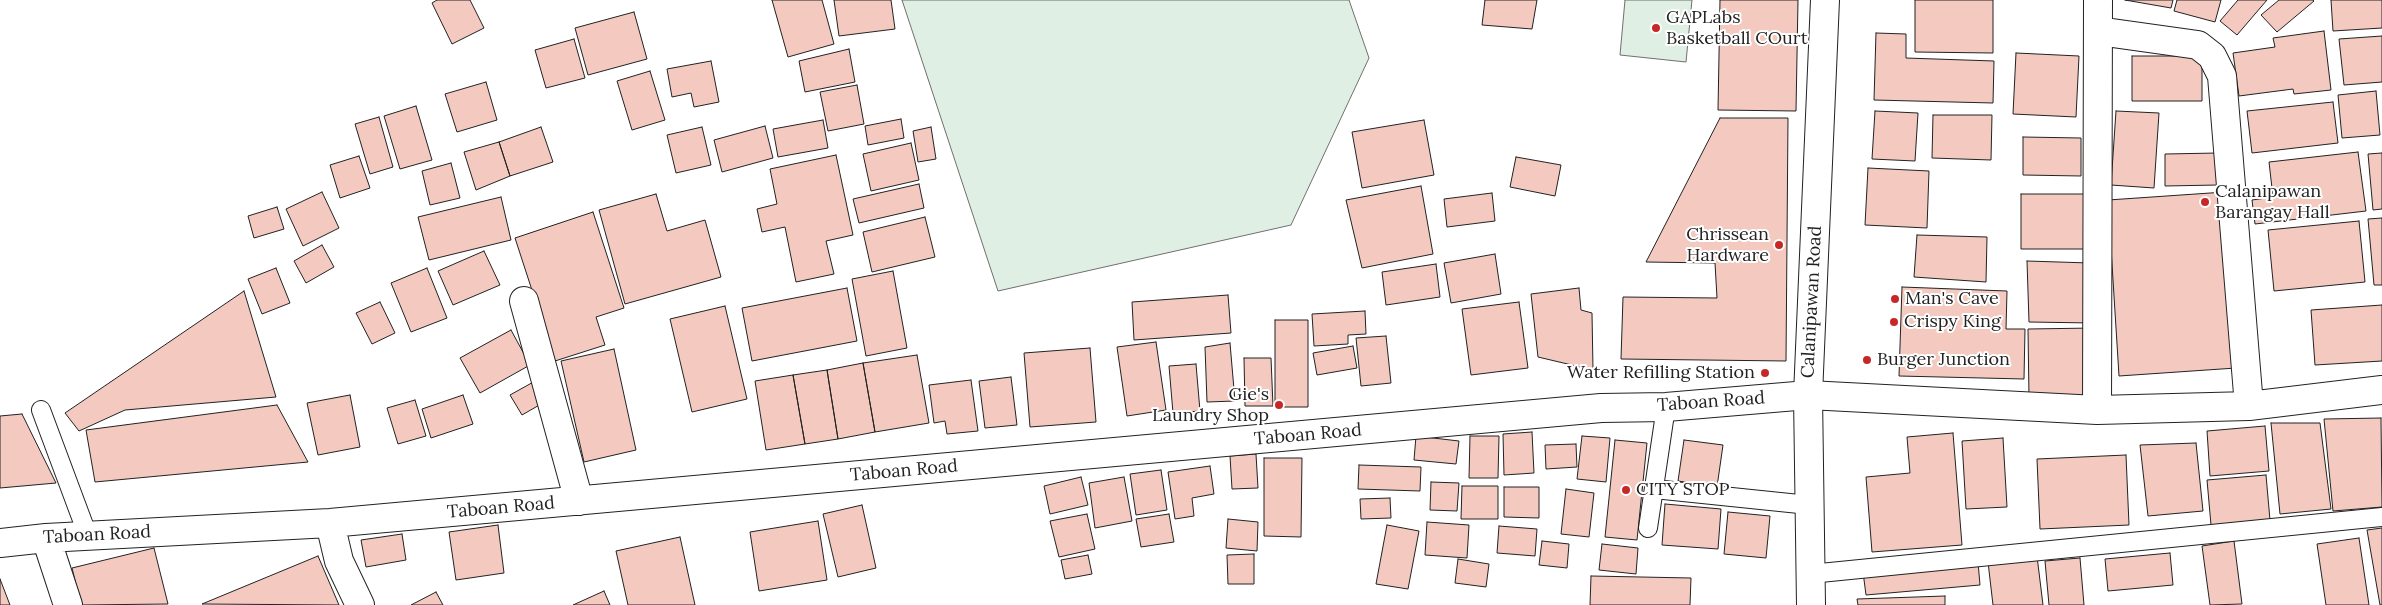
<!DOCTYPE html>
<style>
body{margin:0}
canvas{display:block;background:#fff}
</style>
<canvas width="2382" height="605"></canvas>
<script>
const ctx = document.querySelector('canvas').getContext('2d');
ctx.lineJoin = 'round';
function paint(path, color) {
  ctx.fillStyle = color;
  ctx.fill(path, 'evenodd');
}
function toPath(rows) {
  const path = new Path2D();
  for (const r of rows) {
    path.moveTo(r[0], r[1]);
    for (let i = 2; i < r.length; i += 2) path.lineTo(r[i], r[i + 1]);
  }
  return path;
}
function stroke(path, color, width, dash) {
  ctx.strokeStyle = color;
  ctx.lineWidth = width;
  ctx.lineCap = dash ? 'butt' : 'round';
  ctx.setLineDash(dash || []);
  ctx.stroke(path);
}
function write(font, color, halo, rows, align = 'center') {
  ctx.font = font + ' Lora,serif';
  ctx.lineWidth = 4;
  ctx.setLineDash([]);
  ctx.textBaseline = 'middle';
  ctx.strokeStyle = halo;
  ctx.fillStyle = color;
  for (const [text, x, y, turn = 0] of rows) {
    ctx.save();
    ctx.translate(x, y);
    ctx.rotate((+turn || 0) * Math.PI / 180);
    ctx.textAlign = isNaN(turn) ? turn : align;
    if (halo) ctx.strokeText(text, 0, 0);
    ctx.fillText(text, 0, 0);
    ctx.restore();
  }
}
const green = toPath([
 [902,0,1349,0,1369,58,1291,225,998,291,902,0],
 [1625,0,1692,0,1686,62,1620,55,1625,0]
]);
paint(green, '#e0efe3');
stroke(green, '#6f6f6f', 1);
const building = toPath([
 [437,0,470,0,484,28,452,44,432,3,437,0],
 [772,0,822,0,834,44,788,57,772,0],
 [834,0,891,0,895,29,839,36,834,0],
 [1485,0,1537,0,1532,29,1482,25,1485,0],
 [1720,0,1798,0,1796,111,1718,110,1720,0],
 [1915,0,1993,0,1993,53,1915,52,1915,0],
 [2125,0,2173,0,2171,8,2125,0],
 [2177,0,2221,0,2215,22,2174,11,2177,0],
 [2238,0,2267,0,2237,35,2220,21,2238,0],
 [2279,0,2313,0,2314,1,2277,32,2261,15,2279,0],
 [2331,0,2382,0,2382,28,2333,31,2331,0],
 [634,12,647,59,588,75,575,28,634,12],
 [2324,31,2331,90,2294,94,2293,89,2239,96,2233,53,2275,47,2273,38,2324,31],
 [1876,33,1906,34,1906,58,1994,61,1993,103,1874,100,1876,33],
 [2382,36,2382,82,2344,85,2339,39,2382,36],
 [574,39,585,78,546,88,535,50,574,39],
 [849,49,855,82,805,92,799,61,849,49],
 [2016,53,2079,56,2076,117,2013,114,2016,53],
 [2132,56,2202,56,2202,101,2132,101,2132,56],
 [711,61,719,102,694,107,691,93,672,97,667,69,711,61],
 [650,71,665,120,632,130,617,81,650,71],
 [486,82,497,120,457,132,445,94,486,82],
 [857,85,864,124,828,131,820,92,857,85],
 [2376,91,2380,135,2342,138,2338,95,2376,91],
 [2333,102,2338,143,2252,153,2247,111,2333,102],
 [416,106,432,160,400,169,384,116,416,106],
 [1875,111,1918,113,1915,161,1872,159,1875,111],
 [2116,111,2159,113,2154,188,2111,185,2116,111],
 [1933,115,1992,115,1991,160,1932,158,1933,115],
 [379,117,393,167,370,174,355,124,379,117],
 [1720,118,1788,118,1786,361,1621,359,1623,297,1717,298,1715,263,1646,262,1720,118],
 [901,119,904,138,868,145,865,126,901,119],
 [823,120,828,148,778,157,773,129,823,120],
 [1424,120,1434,175,1362,188,1352,132,1424,120],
 [765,126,773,158,722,172,714,140,765,126],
 [541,127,553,162,510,176,499,142,541,127],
 [702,127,711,165,676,173,667,135,702,127],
 [931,127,936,159,918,162,913,131,931,127],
 [2023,137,2081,138,2081,176,2023,175,2023,137],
 [499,142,510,176,476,190,464,152,499,142],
 [911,143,919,180,871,191,863,154,911,143],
 [2358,152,2366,211,2255,224,2252,200,2273,197,2269,162,2358,152],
 [2218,153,2218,185,2165,186,2165,154,2218,153],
 [2382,153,2382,209,2373,210,2368,154,2382,153],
 [836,155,853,235,826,241,834,274,796,282,785,227,762,232,757,209,777,204,770,169,836,155],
 [359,156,370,188,340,198,330,165,359,156],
 [1516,157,1561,165,1555,196,1510,187,1516,157],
 [451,163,460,198,430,205,422,171,451,163],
 [1868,168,1929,171,1927,228,1865,225,1868,168],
 [919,184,924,208,859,223,853,199,919,184],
 [1421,186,1433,254,1362,268,1346,200,1421,186],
 [322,192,339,228,303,246,286,209,322,192],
 [2225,192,2236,368,2119,376,2108,200,2225,192],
 [1492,193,1495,221,1447,227,1444,199,1492,193],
 [656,194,667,231,705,220,721,277,625,304,599,210,656,194],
 [2021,194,2090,194,2090,249,2021,249,2021,194],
 [501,197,511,240,429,260,418,217,501,197],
 [277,207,284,229,254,238,248,216,277,207],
 [593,212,624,308,596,317,605,345,555,361,515,238,593,212],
 [925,217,935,257,872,272,863,232,925,217],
 [2382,218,2382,285,2374,285,2368,219,2382,218],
 [2359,221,2365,282,2274,291,2268,230,2359,221],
 [1917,235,1987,237,1986,282,1914,277,1917,235],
 [322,245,334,267,306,283,294,261,322,245],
 [484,251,500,285,453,305,438,271,484,251],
 [1495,254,1501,294,1451,303,1444,263,1495,254],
 [2027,261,2090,263,2092,323,2029,322,2027,261],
 [1436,264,1440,297,1386,305,1382,272,1436,264],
 [276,268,290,303,262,314,248,279,276,268],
 [427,268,447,318,411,332,391,283,427,268],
 [893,271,907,348,866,356,852,279,893,271],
 [1902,287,2007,291,2006,329,2025,329,2024,379,1899,376,1902,287],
 [847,288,857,341,752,361,742,308,847,288],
 [1579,288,1581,310,1592,313,1593,370,1538,357,1531,294,1579,288],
 [244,291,276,397,125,410,79,431,65,413,244,291],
 [1228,295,1231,333,1134,340,1132,302,1228,295],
 [380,302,395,333,372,344,356,313,380,302],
 [1519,302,1528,368,1471,375,1462,309,1519,302],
 [2382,305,2382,361,2315,365,2311,310,2382,305],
 [725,306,747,399,692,412,670,319,725,306],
 [1365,311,1366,334,1348,335,1348,344,1314,346,1312,314,1365,311],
 [1275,320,1308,320,1308,407,1275,407,1275,320],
 [2094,328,2094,397,2029,398,2028,329,2094,328],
 [511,330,530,365,480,393,460,358,511,330],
 [1386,336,1391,383,1361,386,1356,338,1386,336],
 [1156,342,1166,410,1127,416,1117,347,1156,342],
 [1230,343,1235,401,1207,402,1205,347,1230,343],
 [1353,346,1357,368,1317,375,1313,353,1353,346],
 [1090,348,1096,422,1030,427,1024,353,1090,348],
 [614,349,636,450,584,462,561,361,614,349],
 [917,355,929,423,875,432,863,363,917,355],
 [1244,358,1271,358,1273,406,1245,406,1244,358],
 [863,363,875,432,838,439,827,370,863,363],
 [1196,364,1200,411,1173,413,1169,366,1196,364],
 [827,370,838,439,805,444,793,375,827,370],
 [793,375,805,444,766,450,755,381,793,375],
 [1011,377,1017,425,985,428,979,381,1011,377],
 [537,380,548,400,522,415,510,395,537,380],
 [971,380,978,431,947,434,945,421,934,423,929,385,971,380],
 [350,395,360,447,318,455,307,403,350,395],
 [463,395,473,424,431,438,422,409,463,395],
 [415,400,426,436,398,444,387,408,415,400],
 [277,405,308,462,95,482,86,430,277,405],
 [22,414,56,483,0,488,0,416,22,414],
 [2381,418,2382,507,2333,511,2324,419,2381,418],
 [2271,423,2320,423,2331,509,2280,514,2271,423],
 [2265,426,2269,471,2210,476,2207,431,2265,426],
 [1532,432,1534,473,1504,475,1503,434,1532,432],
 [1953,433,1962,545,1872,552,1866,477,1910,473,1907,437,1953,433],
 [1416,436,1459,441,1456,464,1414,460,1416,436],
 [1470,436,1499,436,1498,478,1469,478,1470,436],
 [1582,436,1610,438,1606,482,1577,479,1582,436],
 [2003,438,2007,507,1966,509,1962,441,2003,438],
 [1615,440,1647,443,1637,540,1605,537,1615,440],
 [1684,440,1723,445,1717,487,1678,481,1684,440],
 [2196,443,2203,511,2148,516,2140,445,2196,443],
 [1576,444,1577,467,1546,469,1545,445,1576,444],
 [1256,454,1258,488,1232,489,1230,456,1256,454],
 [2126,455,2129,525,2040,529,2037,459,2126,455],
 [1264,458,1302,458,1301,537,1264,536,1264,458],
 [1359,465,1421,467,1420,491,1358,489,1359,465],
 [1210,466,1214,494,1192,498,1194,516,1175,519,1168,472,1210,466],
 [1161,470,1167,510,1136,515,1130,474,1161,470],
 [2266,475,2270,520,2211,525,2207,480,2266,475],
 [1081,477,1088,505,1050,514,1044,486,1081,477],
 [1124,477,1132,521,1095,528,1089,483,1124,477],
 [1431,482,1459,483,1457,511,1430,510,1431,482],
 [1462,486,1498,486,1498,519,1461,519,1462,486],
 [1504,487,1539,487,1539,518,1504,517,1504,487],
 [1566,489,1594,493,1589,537,1561,534,1566,489],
 [1390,498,1391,518,1361,519,1360,499,1390,498],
 [1665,504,1721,509,1718,549,1662,545,1665,504],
 [862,505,876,568,838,577,823,514,862,505],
 [1728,512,1770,516,1766,558,1724,554,1728,512],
 [1087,514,1095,549,1059,557,1050,521,1087,514],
 [1169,514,1174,542,1141,547,1136,519,1169,514],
 [1228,519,1258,522,1257,551,1226,548,1228,519],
 [818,521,827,580,759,591,750,532,818,521],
 [1427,522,1469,525,1467,558,1425,555,1427,522],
 [498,525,504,573,456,580,449,532,498,525],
 [1387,525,1419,531,1408,589,1376,584,1387,525],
 [1499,526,1537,529,1535,556,1497,553,1499,526],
 [2382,528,2382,605,2380,605,2367,530,2382,528],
 [402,534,406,560,366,567,361,540,402,534],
 [680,537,695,605,628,605,616,551,680,537],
 [2359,538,2369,605,2326,605,2317,544,2359,538],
 [1542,541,1569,544,1567,568,1539,565,1542,541],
 [2234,541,2242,604,2210,605,2202,546,2234,541],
 [1602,544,1638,548,1636,574,1599,570,1602,544],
 [154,548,168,604,81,605,72,568,154,548],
 [2170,553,2173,585,2108,591,2105,559,2170,553],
 [1254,554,1254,584,1228,584,1227,555,1254,554],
 [1088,555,1092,574,1065,579,1061,560,1088,555],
 [318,556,339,605,202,604,318,556],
 [2037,556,2043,605,1993,605,1988,562,2037,556],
 [2080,558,2084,605,2049,605,2045,561,2080,558],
 [1458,559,1489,564,1486,587,1455,583,1458,559],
 [1978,562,1980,585,1866,595,1863,572,1978,562],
 [1591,576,1691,578,1690,605,1590,605,1591,576],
 [0,579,10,605,0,605,0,579],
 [604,591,610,605,573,605,604,591],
 [436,592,443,605,411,605,436,592],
 [1945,596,1945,605,1858,605,1857,599,1945,596]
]);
paint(building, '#f3c9c0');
stroke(building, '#222', 1);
const lane = toPath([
 [41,410,88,536],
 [1654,489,1809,505],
 [1648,528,1666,407],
 [1810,574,2382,517]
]);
const street = toPath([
 [2098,31,2198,45,2212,56,2222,76,2249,406],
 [524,301,579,501],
 [2097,410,2098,0],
 [330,523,339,561,360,605],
 [46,538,68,605],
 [0,543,46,538,330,523,1601,408,1666,407,1808,395,2097,410,2249,406,2382,390]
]);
const secondary = toPath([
 [1811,605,1808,395,1825,0]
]);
stroke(lane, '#222', 20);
stroke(street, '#222', 30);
stroke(secondary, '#222', 30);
stroke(lane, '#fff', 18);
stroke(street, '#fff', 28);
stroke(secondary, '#fff', 28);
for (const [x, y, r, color] of [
 [1656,28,5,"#c62828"],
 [2205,202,5,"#c62828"],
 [1779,245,5,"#c62828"],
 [1895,299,5,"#c62828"],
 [1894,322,5,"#c62828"],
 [1867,360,5,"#c62828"],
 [1765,373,5,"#c62828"],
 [1279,405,5,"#c62828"],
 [1626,490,5,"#c62828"]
]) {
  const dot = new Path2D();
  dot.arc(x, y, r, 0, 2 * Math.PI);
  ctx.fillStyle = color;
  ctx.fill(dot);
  stroke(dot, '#fff', 2);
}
write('18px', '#222', '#fff', [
 ["GAPLabs",1666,18],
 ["Basketball COurt",1666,39],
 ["Calanipawan",2215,192],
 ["Barangay Hall",2215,213],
 ["Chrissean",1769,235,"right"],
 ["Hardware",1769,256,"right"],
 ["Man's Cave",1905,299],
 ["Crispy King",1904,322],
 ["Burger Junction",1877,360],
 ["Water Refilling Station",1755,373,"right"],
 ["Gie's",1269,395,"right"],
 ["Laundry Shop",1269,416,"right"],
 ["CITY STOP",1636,490]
], 'left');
write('18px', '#222', '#fff', [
 ["Calanipawan Road",1812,302,-87],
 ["Taboan Road",1711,402,-4],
 ["Taboan Road",1308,435,-5],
 ["Taboan Road",904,471,-5],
 ["Taboan Road",501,508,-5],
 ["Taboan Road",97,535,-3]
]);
</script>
